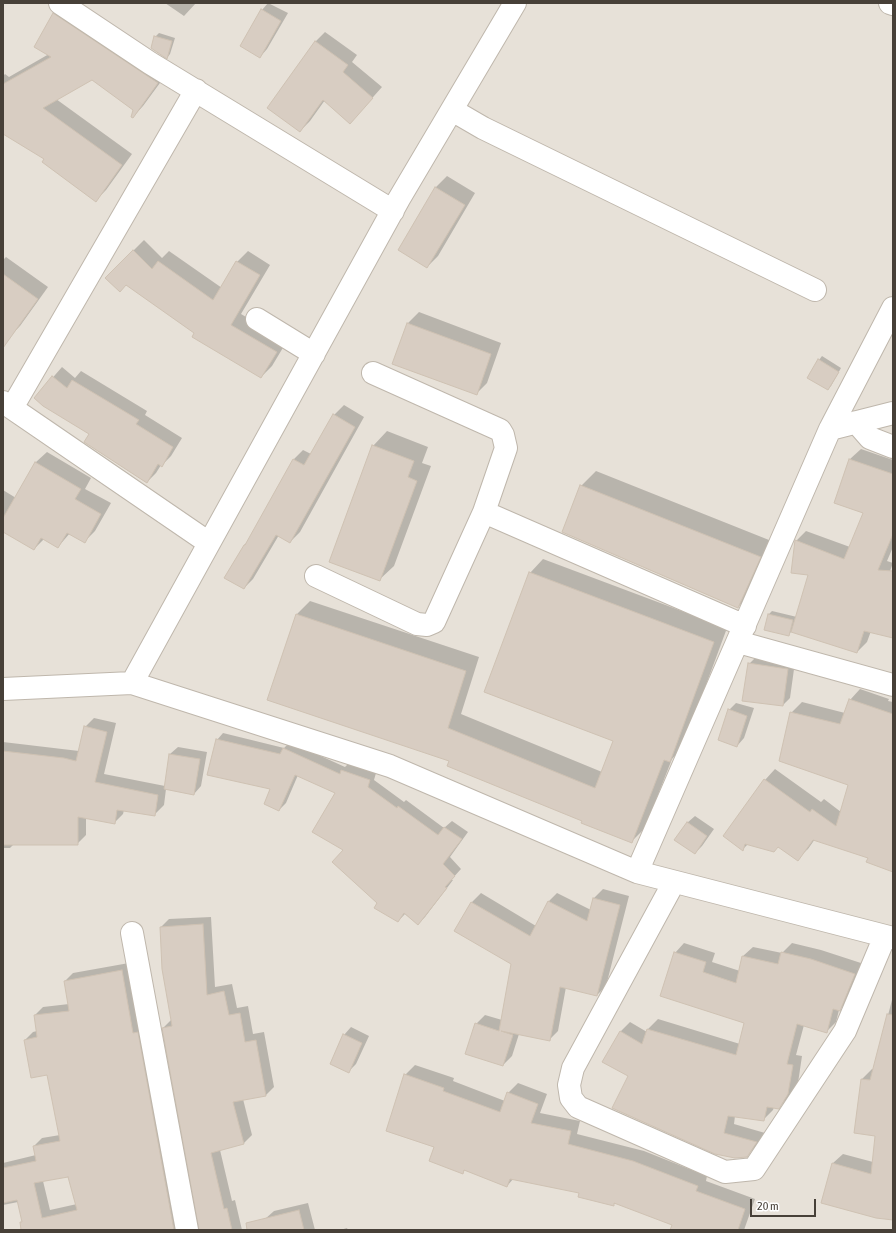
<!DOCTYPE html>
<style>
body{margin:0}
#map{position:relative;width:896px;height:1233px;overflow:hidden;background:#f4f0e9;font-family:"Asap Condensed",sans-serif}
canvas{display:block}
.frame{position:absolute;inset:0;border:4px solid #474038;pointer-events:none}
.scale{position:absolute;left:750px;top:1199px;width:66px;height:18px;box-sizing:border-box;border:2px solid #474038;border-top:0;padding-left:5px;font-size:12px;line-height:14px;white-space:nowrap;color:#474038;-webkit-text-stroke:3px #fff;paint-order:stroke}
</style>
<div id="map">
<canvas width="896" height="1233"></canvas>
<div class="frame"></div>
<div class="scale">20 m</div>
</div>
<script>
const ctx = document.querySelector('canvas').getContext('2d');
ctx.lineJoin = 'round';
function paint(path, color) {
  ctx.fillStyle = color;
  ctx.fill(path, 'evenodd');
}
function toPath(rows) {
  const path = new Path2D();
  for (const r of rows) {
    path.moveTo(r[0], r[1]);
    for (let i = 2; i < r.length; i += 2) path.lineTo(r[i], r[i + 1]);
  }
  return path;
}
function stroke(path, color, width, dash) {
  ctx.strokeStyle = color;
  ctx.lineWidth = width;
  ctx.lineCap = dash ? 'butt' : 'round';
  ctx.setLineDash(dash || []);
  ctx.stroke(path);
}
paint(toPath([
 [3,3,893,3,893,1230,3,1230]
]), '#e7e1d8');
paint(toPath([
 [165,3,196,3,184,16],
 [268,3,288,13,267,49,260,57,262,10],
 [64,4,168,72,143,106,133,117,134,109,92,79,56,99,132,154,106,190,96,200,45,159,3,133,3,76,5,74,9,77,49,54,54,14],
 [325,32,357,55,352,62,382,87,350,123,325,100,310,121,300,131,315,42],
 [159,33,175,38,170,54,167,58,155,37],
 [447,176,475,193,438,256,427,267,399,249,436,187],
 [144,240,162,258,169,251,222,288,237,262,248,251,270,265,241,314,287,341,272,366,261,377,195,333,126,284,106,278],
 [6,257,48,287,20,326,9,337,3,333,3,260],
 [419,312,501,343,487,383,476,394,408,323],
 [822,356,841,368,831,386,828,389,819,360],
 [62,367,75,378,81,371,147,411,145,415,182,438,171,456,162,465,161,465,156,473,147,482,90,433,35,398],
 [344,405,364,417,300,532,290,542,279,535,253,579,244,588,244,545,248,542,294,459,303,450,311,454,334,415],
 [387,431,428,447,422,463,431,466,394,566,379,580,373,446],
 [861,449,893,460,893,547,887,561,893,563,890,571,893,571,893,637,871,631,867,642,857,652,792,631,788,635,765,629,769,614,772,611,797,617,810,574,796,541,806,531,850,547,864,513,835,502,850,459],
 [47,452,91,478,85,489,111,503,95,531,84,542,70,533,58,547,44,539,34,549,3,531,3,490,16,498,36,462],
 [596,471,774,542,752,593,738,607,581,486],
 [543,559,727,628,683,747,672,759,645,828,631,842,451,761,297,614,310,601,479,657,461,714,602,772,614,740,530,573],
 [756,657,795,662,790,698,783,705,749,664],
 [860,689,889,699,888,701,893,702,893,871,869,857,815,839,808,849,797,859,778,846,748,844,743,849,765,780,775,769,821,802,824,799,841,812,850,785,791,713,802,702,845,713,850,700],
 [736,703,754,708,744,738,737,746,729,710],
 [94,718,116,723,104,774,165,786,170,754,178,747,207,752,201,786,194,794,166,789,164,805,155,814,124,810,123,814,114,823,86,818,86,835,77,844,14,844,10,848,3,848,3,742,79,751,85,727],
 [223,733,284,748,290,742,345,767,349,763,376,773,374,780,404,802,406,800,444,828,452,821,468,832,450,857,461,869,451,880,453,880,425,917,418,924,405,914,398,921,379,902,344,850,336,793,298,775,286,803,279,810,272,788,217,740],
 [695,816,714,829,702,846,695,853,687,823],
 [603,889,629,896,606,986,597,995,566,987,558,1031,549,1040,519,1034,512,1056,503,1065,476,1024,485,1015,502,1020,513,964,456,931,472,902,481,893,536,926,548,902,557,893,591,910,594,898],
 [211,917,215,987,232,984,237,1008,248,1006,253,1034,264,1032,274,1087,266,1095,243,1099,252,1135,244,1143,220,1150,232,1201,235,1200,242,1230,200,1230,163,1028,172,1019,161,927,169,919],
 [684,943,715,953,712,962,740,971,743,956,753,947,782,953,792,943,821,950,864,964,849,1000,839,1010,836,1022,826,1032,804,1025,796,1055,802,1056,798,1083,788,1098,778,1108,774,1107,773,1110,763,1120,735,1116,734,1124,765,1133,756,1146,746,1156,629,1076,620,1032,630,1022,647,1032,648,1029,658,1019,740,1044,745,1023,675,953],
 [129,963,185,1230,25,1230,18,1202,3,1205,3,1163,36,1155,34,1146,42,1138,60,1135,48,1073,25,1040,33,1032,37,1031,35,1015,43,1007,69,1004,65,981,73,973],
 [69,1176,77,1204,50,1210,43,1181],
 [893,996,893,1219,833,1163,843,1154,873,1162,876,1135,855,1132,862,1079,872,1069,874,1069],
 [351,1027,369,1036,356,1064,349,1071,344,1035],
 [415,1065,454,1078,453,1081,505,1101,508,1093,518,1083,547,1094,540,1113,580,1121,577,1134,644,1151,707,1176,706,1181,755,1199,744,1230,671,1230,673,1224,616,1202,613,1205,581,1192,514,1178,507,1186,465,1170,462,1172,436,1146,405,1075],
 [308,1203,315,1230,268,1230,265,1219,274,1211],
 [347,1228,348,1230,340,1230]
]), '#0003');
const building = toPath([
 [261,9,281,21,260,58,240,46,261,9],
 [53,13,158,83,133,118,131,117,133,110,92,80,43,108,122,165,96,202,42,162,44,159,3,134,3,84,51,57,34,47,53,13],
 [154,36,172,41,167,59,151,48,154,36],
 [315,41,348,65,343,72,373,98,350,124,323,100,300,132,267,108,315,41],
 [435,187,465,205,427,268,398,250,435,187],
 [133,250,152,269,158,261,213,300,236,261,260,275,231,325,277,352,261,378,192,337,194,333,126,285,120,292,105,278,133,250],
 [3,274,38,299,3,348,3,274],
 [407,323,491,354,477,395,392,364,407,323],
 [818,359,839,372,828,390,807,378,818,359],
 [52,376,67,388,72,380,139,420,136,424,173,447,162,467,158,464,147,483,84,442,89,434,43,406,34,398,52,376],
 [333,414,355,427,290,543,276,535,244,589,224,578,244,545,245,545,293,459,304,465,333,414],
 [372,445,414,461,408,477,417,481,380,581,329,562,372,445],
 [849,459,893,474,893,534,878,570,893,571,893,638,864,631,857,653,791,632,808,575,791,573,795,540,844,559,863,513,834,503,849,459],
 [35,462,81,489,75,499,101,514,85,543,67,533,58,548,41,538,34,550,3,532,3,518,35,462],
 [580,485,761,557,738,608,562,532,580,485],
 [529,572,714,642,670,762,664,760,632,843,581,823,582,821,447,766,449,761,267,700,296,614,466,671,448,728,595,788,613,741,484,692,529,572],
 [768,614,793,620,789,636,764,630,768,614],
 [748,663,788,669,783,706,742,701,748,663],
 [849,699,893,714,893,872,866,862,868,858,813,840,798,861,778,847,774,852,745,844,743,851,723,836,764,779,810,812,812,809,836,826,848,785,779,761,790,712,840,724,849,699],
 [728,709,747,716,737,747,718,740,728,709],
 [84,726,107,732,95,782,158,795,155,816,117,810,115,824,78,817,78,845,3,845,3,751,64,758,76,761,84,726],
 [216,739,280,754,283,748,340,774,341,770,370,780,368,787,397,808,398,806,438,835,444,827,462,839,443,864,455,876,445,887,447,888,418,925,404,913,398,922,374,908,377,903,332,862,343,850,312,832,335,793,295,775,279,811,264,804,270,789,207,775,216,739],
 [169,754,200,759,194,795,164,789,169,754],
 [687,822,707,836,695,854,674,840,687,822],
 [593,898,620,905,597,996,560,987,550,1041,501,1031,513,1035,503,1066,465,1054,475,1023,499,1031,511,964,454,931,471,902,530,936,548,901,587,921,593,898],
 [203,924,207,995,224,991,229,1015,240,1013,245,1042,256,1040,266,1096,233,1102,244,1144,211,1153,224,1209,227,1208,232,1230,199,1230,162,1028,172,1026,162,969,160,927,203,924],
 [674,952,706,962,703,972,736,983,742,956,778,964,781,952,811,959,855,974,840,1011,833,1009,827,1033,797,1024,787,1064,793,1065,788,1094,779,1109,767,1107,764,1121,728,1116,724,1133,757,1142,747,1157,735,1158,715,1154,612,1108,628,1076,602,1062,620,1031,642,1044,647,1029,736,1055,744,1023,660,996,674,952],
 [122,970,133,1033,138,1032,174,1230,21,1230,20,1222,22,1222,17,1200,3,1203,3,1168,36,1161,33,1146,60,1141,47,1075,31,1078,24,1040,37,1037,34,1015,69,1011,64,981,122,970],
 [68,1177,77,1210,42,1218,34,1183,68,1177],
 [887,1014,893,1015,893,1220,876,1218,821,1203,832,1163,871,1174,875,1136,854,1133,861,1079,870,1080,887,1014],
 [343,1034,362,1043,349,1073,330,1064,343,1034],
 [404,1074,444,1088,443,1091,500,1112,507,1092,538,1104,531,1123,571,1131,568,1144,633,1161,698,1186,696,1191,745,1209,738,1230,670,1230,672,1225,614,1203,614,1206,578,1197,579,1193,510,1179,507,1187,464,1170,463,1174,429,1161,434,1147,386,1131,404,1074],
 [299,1210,304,1230,247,1230,246,1223,299,1210]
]);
paint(building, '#d8cdc2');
stroke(building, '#cfc2b3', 1);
const minor = toPath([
 [60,3,150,63,393,211],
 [890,3,893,4],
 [452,110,483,128,815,290],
 [257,319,314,354],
 [3,402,209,543],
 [12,408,196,90],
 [856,422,870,438,893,447],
 [830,429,893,308],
 [484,512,745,626],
 [316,576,417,624,427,625,434,622,484,512,506,448,503,435,500,430,373,373],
 [738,642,893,685],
 [132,683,390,766,637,872,893,938],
 [3,689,132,683,399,199,515,3],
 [637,872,830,429,893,413],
 [674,882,573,1068,569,1085,571,1098,578,1107,725,1172,754,1169,845,1031,885,936],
 [132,933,187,1230]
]);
stroke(minor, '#bfb7ac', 24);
stroke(minor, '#fff', 22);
</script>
